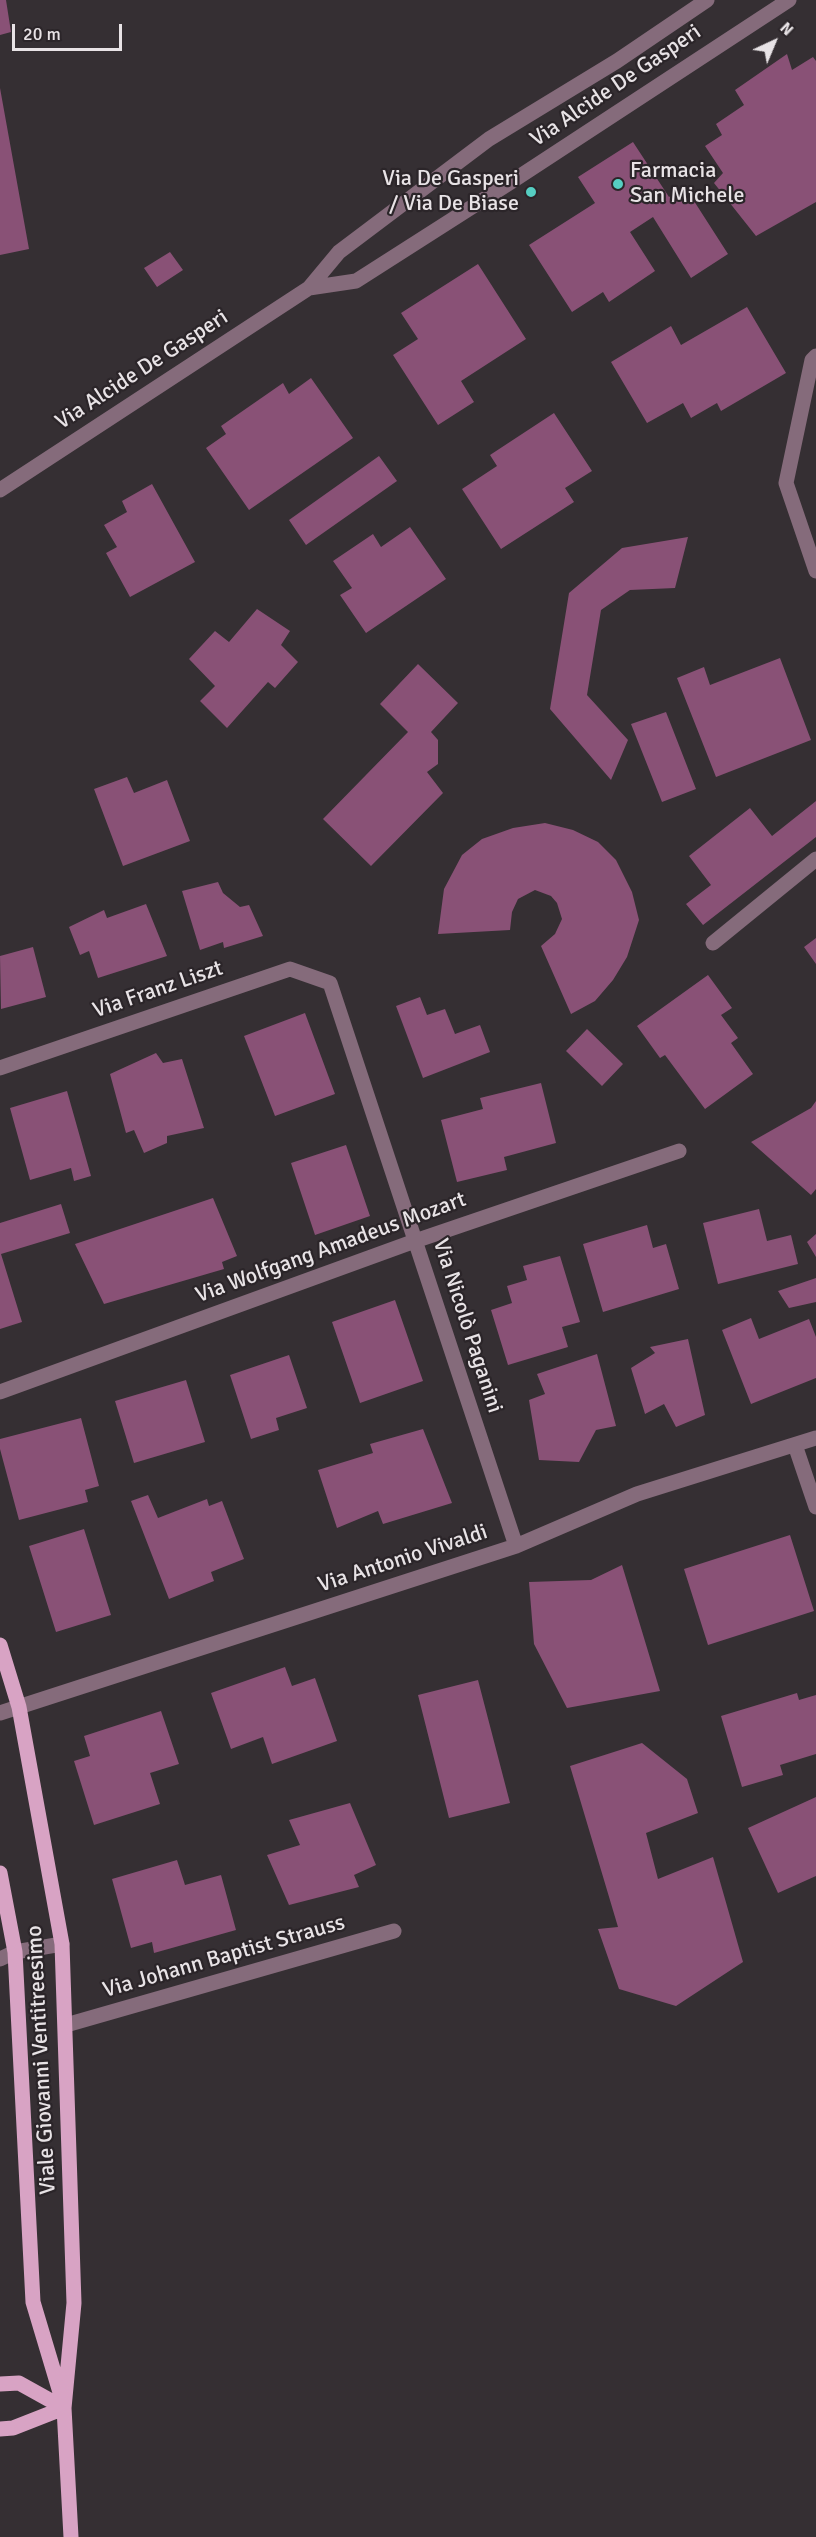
<!DOCTYPE html>
<meta charset="utf-8">
<style>
body{margin:0}
#map{position:relative;width:816px;height:2537px;overflow:hidden;background:#352f33;font-family:Signika,sans-serif}
canvas{display:block}
.north{position:absolute;left:744px;top:12px;width:60px;height:60px;-webkit-text-stroke:4px #2b2529;paint-order:stroke;rotate:44deg;font-size:16px;font-weight:700;line-height:24px;text-align:center;color:#e8e3e6}
.north::after{content:'';display:block;margin:auto;width:21px;height:27px;background:#e8e3e6;clip-path:polygon(50% 0,100% 100%,50% 72%,0 100%)}
.scale{position:absolute;left:12px;top:24px;width:110px;height:27px;box-sizing:border-box;border:3px solid #e8e3e6;border-top:0;padding-left:8px;font-size:18px;line-height:21px;white-space:nowrap;color:#e8e3e6;-webkit-text-stroke:4px #2b2529;paint-order:stroke}
</style>
<div id="map">
<canvas width="816" height="2537"></canvas>
<div class="north">N</div>
<div class="scale">20 m</div>
</div>
<script>
const ctx = document.querySelector('canvas').getContext('2d');
ctx.lineJoin = 'round';
function paint(path, color) {
  ctx.fillStyle = color;
  ctx.fill(path, 'evenodd');
}
function toPath(rows) {
  const path = new Path2D();
  for (const r of rows) {
    path.moveTo(r[0], r[1]);
    for (let i = 2; i < r.length; i += 2) path.lineTo(r[i], r[i + 1]);
  }
  return path;
}
function stroke(path, color, width, dash) {
  ctx.strokeStyle = color;
  ctx.lineWidth = width;
  ctx.lineCap = dash ? 'butt' : 'round';
  ctx.setLineDash(dash || []);
  ctx.stroke(path);
}
function write(font, color, halo, rows, align = 'center') {
  ctx.font = font + ' Signika,sans-serif';
  ctx.lineWidth = 4.5;
  ctx.setLineDash([]);
  ctx.textBaseline = 'middle';
  ctx.strokeStyle = halo;
  ctx.fillStyle = color;
  for (const [text, x, y, turn = 0] of rows) {
    ctx.save();
    ctx.translate(x, y);
    ctx.rotate((+turn || 0) * Math.PI / 180);
    ctx.textAlign = isNaN(turn) ? turn : align;
    if (halo) ctx.strokeText(text, 0, 0);
    ctx.fillText(text, 0, 0);
    ctx.restore();
  }
}
paint(toPath([
 [0,0,6,0,11,32,0,35],
 [787,54,792,70,813,57,816,61,816,202,756,236,714,183,723,173,705,146,722,135,716,124,744,105,735,90],
 [0,88,29,249,0,255],
 [633,142,669,197,685,187,728,254,691,278,653,217,630,232,655,271,609,302,603,292,572,312,529,245,595,203,578,177],
 [170,252,183,270,157,287,144,268],
 [478,264,526,339,461,381,474,402,438,425,393,355,418,339,401,313],
 [747,307,786,373,721,411,717,403,691,418,683,403,647,423,611,362,671,326,681,345],
 [311,378,353,438,249,510,206,448,226,434,221,426,283,383,289,394],
 [554,413,592,471,565,488,574,502,501,549,462,489,497,466,490,455],
 [379,456,397,481,306,545,289,520],
 [152,484,195,562,130,597,106,553,117,547,104,525,127,512,122,501],
 [410,527,446,579,366,633,340,595,352,588,333,561,373,534,381,547],
 [688,537,675,588,630,590,601,610,587,695,628,740,611,780,550,709,569,593,622,548],
 [257,609,290,631,281,645,298,662,275,688,268,682,227,728,200,701,215,686,189,659,215,631,229,642],
 [780,658,811,740,716,777,677,678,704,667,710,685],
 [418,664,458,703,431,732,438,740,438,764,427,772,443,793,371,866,323,819,408,732,380,704],
 [666,712,696,789,662,802,631,724],
 [127,777,134,793,167,780,190,841,123,866,94,789],
 [816,801,816,837,703,925,686,904,711,885,689,856,750,808,772,836],
 [545,823,573,830,598,842,616,860,632,892,639,920,627,957,613,980,595,1001,571,1014,541,946,555,934,562,919,557,903,551,896,535,890,518,899,512,912,510,930,438,934,444,889,462,855,482,839,513,828],
 [218,882,223,893,240,907,249,905,263,936,224,948,223,942,200,950,182,891],
 [146,904,167,956,98,978,89,951,80,955,69,927,104,910,107,918],
 [816,938,816,964,804,947],
 [33,947,46,997,1,1009,0,956],
 [708,975,732,1008,721,1015,738,1038,731,1043,753,1074,705,1109,665,1055,660,1058,637,1026],
 [420,997,427,1015,445,1009,455,1034,480,1025,490,1052,423,1078,396,1006],
 [305,1013,335,1094,275,1116,244,1036],
 [587,1029,623,1064,602,1086,566,1051],
 [156,1053,163,1063,182,1059,204,1128,167,1136,167,1143,144,1153,134,1130,126,1133,110,1074],
 [541,1083,556,1143,504,1157,507,1170,457,1182,441,1120,483,1109,480,1098],
 [67,1091,91,1176,74,1181,71,1168,30,1180,10,1108],
 [816,1101,816,1189,811,1195,751,1142,811,1108],
 [346,1145,370,1216,315,1235,291,1163],
 [213,1198,237,1256,222,1262,224,1269,104,1304,75,1244],
 [61,1204,70,1233,1,1254,22,1322,0,1329,0,1223],
 [759,1209,767,1241,791,1235,798,1264,718,1284,703,1223],
 [647,1225,653,1248,666,1244,679,1289,603,1312,583,1244],
 [816,1234,816,1257,807,1242],
 [560,1256,580,1322,562,1327,568,1347,508,1365,491,1310,512,1303,507,1286,527,1280,523,1266],
 [816,1278,816,1302,789,1308,778,1291],
 [395,1300,423,1381,360,1403,332,1322],
 [751,1318,759,1339,809,1319,816,1337,816,1378,751,1404,722,1330],
 [688,1339,705,1415,676,1427,664,1404,645,1414,631,1368,655,1353,650,1347],
 [597,1354,616,1426,596,1430,579,1462,539,1460,529,1400,545,1394,537,1374],
 [289,1355,307,1408,276,1418,279,1430,251,1439,230,1375],
 [186,1380,205,1442,134,1463,115,1401],
 [81,1418,99,1486,85,1490,88,1502,19,1520,0,1449,0,1439],
 [423,1429,452,1503,383,1524,378,1511,337,1528,318,1470,373,1453,370,1444],
 [148,1495,158,1518,207,1499,209,1506,222,1501,244,1559,211,1572,214,1581,169,1599,131,1501],
 [84,1529,111,1615,56,1632,29,1546],
 [790,1535,814,1611,708,1645,684,1569],
 [622,1565,660,1691,567,1708,534,1644,529,1582,591,1580],
 [285,1667,292,1686,315,1678,337,1741,272,1764,263,1737,231,1749,211,1693],
 [478,1680,510,1803,449,1818,418,1695],
 [797,1693,799,1700,816,1695,816,1754,780,1765,783,1775,742,1787,721,1716],
 [161,1711,179,1764,150,1773,160,1804,94,1825,74,1761,90,1756,84,1736],
 [642,1743,687,1779,698,1813,646,1833,658,1879,713,1857,743,1962,676,2006,619,1989,598,1929,618,1927,570,1766],
 [816,1797,816,1876,778,1893,748,1828],
 [350,1803,376,1865,354,1875,359,1887,289,1905,267,1855,300,1845,289,1820],
 [177,1860,185,1885,221,1875,236,1930,154,1953,152,1942,131,1948,112,1879]
]), '#895176');
stroke(toPath([
 [309,288,356,281,511,182,789,0],
 [816,356,812,360,786,483,816,571],
 [0,490,309,288,339,252,489,139,617,61,707,0],
 [713,943,816,859],
 [0,1068,290,969,330,983,516,1546],
 [0,1392,415,1241,679,1151],
 [795,1445,816,1507],
 [0,1713,516,1546,637,1494,816,1438],
 [0,1959,15,1952,62,1944],
 [66,2025,394,1931]
]), '#856b7b', 15);
stroke(toPath([
 [0,1645,19,1707,62,1944,74,2303,64,2408,71,2537],
 [0,1873,15,1952,33,2302,62,2399],
 [0,2384,19,2383,64,2408],
 [0,2429,13,2428,64,2408]
]), '#d8a3c4', 15);
for (const [x, y, r, color] of [
 [618,184,6,"#56cec2"],
 [531,192,6,"#56cec2"]
]) {
  const dot = new Path2D();
  dot.arc(x, y, r, 0, 2 * Math.PI);
  ctx.fillStyle = color;
  ctx.fill(dot);
  stroke(dot, '#2b2529', 2);
}
write('22px', '#e8e3e6', '#2b2529', [
 ["Via Alcide De Gasperi",616,86,-34],
 ["Via Alcide De Gasperi",142,370,-33],
 ["Via Franz Liszt",158,990,-19],
 ["Via Wolfgang Amadeus Mozart",331,1248,-20],
 ["Via Nicolò Paganini",467,1326,72],
 ["Via Antonio Vivaldi",403,1559,-18],
 ["Via Johann Baptist Strauss",224,1957,-16],
 ["Viale Giovanni Ventitreesimo",42,2060,-93]
]);
write('22px', '#e8e3e6', '#2b2529', [
 ["Farmacia",630,171],
 ["San Michele",630,196],
 ["Via De Gasperi",519,179,"right"],
 ["/ Via De Biase",519,204,"right"]
], 'left');
</script>
